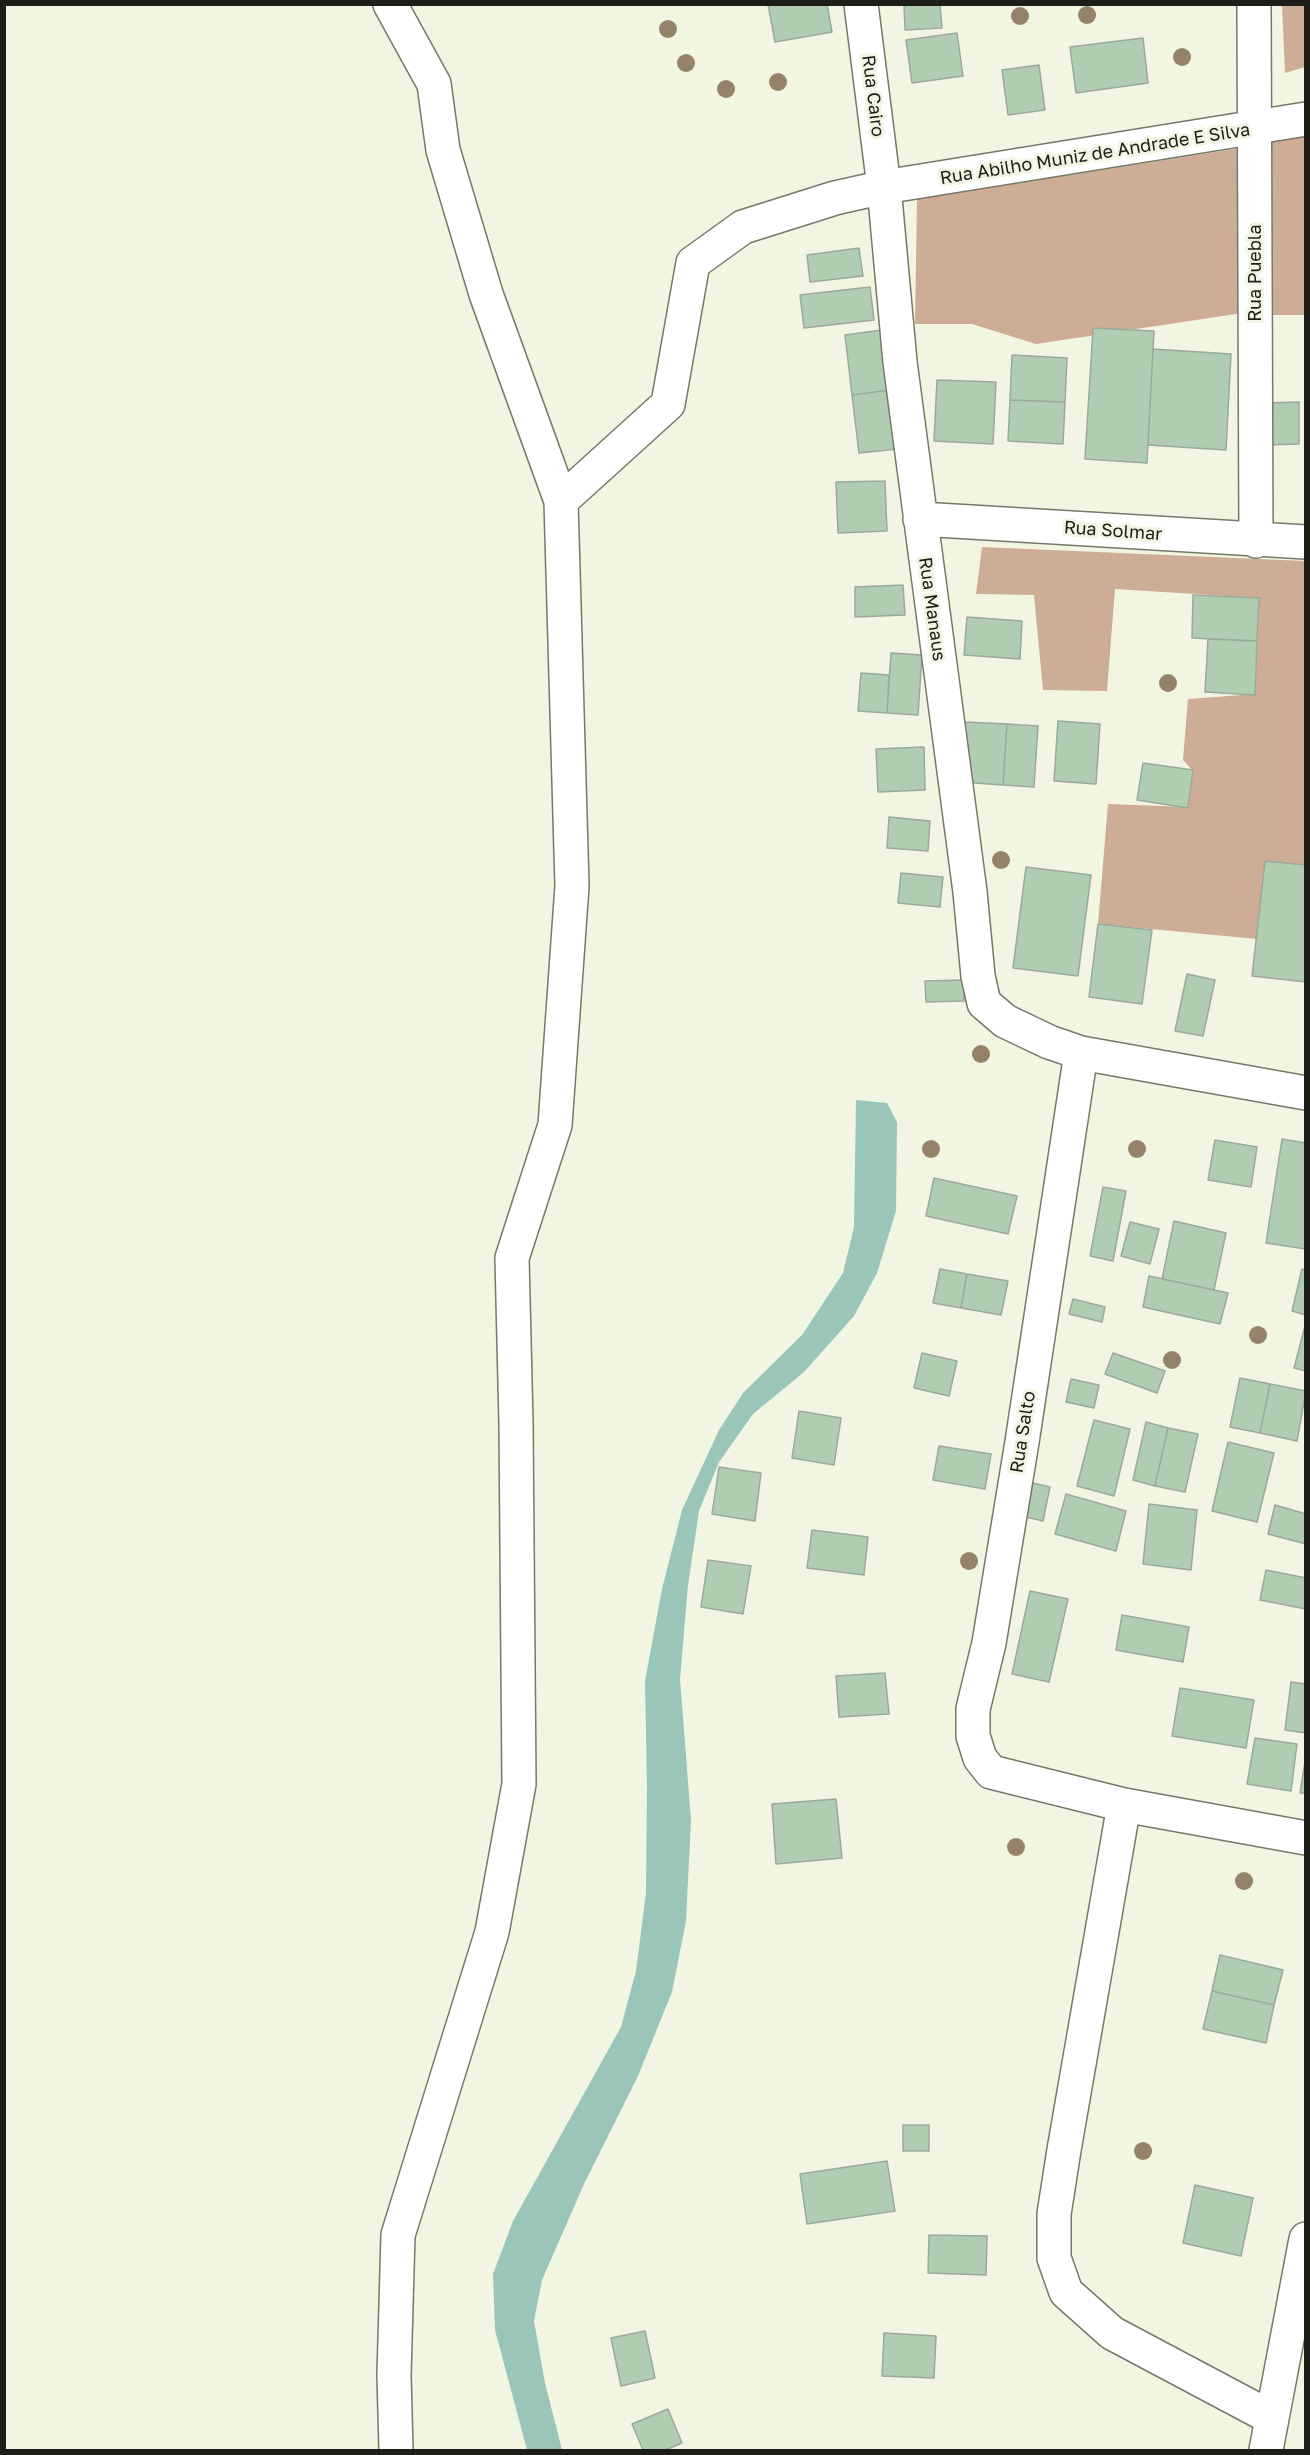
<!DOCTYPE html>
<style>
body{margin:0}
#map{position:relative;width:1310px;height:2455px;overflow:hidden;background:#f1f5e1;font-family:"Golos Text",sans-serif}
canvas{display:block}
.frame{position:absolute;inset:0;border:6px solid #1c1e17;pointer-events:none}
</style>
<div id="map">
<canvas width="1310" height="2455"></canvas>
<div class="frame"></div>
</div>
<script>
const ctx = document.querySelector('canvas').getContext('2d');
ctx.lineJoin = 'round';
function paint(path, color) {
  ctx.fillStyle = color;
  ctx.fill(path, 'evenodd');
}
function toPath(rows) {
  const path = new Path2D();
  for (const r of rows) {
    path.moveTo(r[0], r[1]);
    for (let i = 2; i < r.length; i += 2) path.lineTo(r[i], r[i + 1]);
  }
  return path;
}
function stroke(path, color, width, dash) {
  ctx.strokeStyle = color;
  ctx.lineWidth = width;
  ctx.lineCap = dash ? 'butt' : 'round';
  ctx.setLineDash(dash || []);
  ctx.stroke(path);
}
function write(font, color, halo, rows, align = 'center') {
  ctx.font = font + ' "Golos Text",sans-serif';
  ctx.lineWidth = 6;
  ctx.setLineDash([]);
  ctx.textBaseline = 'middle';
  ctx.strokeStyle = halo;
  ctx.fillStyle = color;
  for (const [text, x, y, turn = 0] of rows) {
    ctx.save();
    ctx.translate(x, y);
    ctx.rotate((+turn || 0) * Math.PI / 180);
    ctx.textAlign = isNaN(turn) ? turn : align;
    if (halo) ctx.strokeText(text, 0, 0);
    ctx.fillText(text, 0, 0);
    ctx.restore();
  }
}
paint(toPath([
 [1282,5,1306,5,1305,67,1285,73],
 [1305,132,1305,315,1266,315,1270,139],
 [1241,148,1243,313,1036,344,972,324,915,324,917,199],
 [982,547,1305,561,1305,865,1265,861,1257,939,1098,924,1108,804,1188,807,1193,771,1183,760,1188,699,1255,694,1259,598,1115,589,1107,691,1043,690,1034,595,976,594]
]), '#cead96');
paint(toPath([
 [856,1100,887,1103,897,1122,896,1211,877,1273,854,1316,804,1372,753,1414,719,1462,699,1511,688,1585,680,1679,691,1820,686,1921,672,1992,638,2076,584,2184,542,2280,534,2321,545,2383,562,2450,527,2450,495,2330,493,2274,513,2221,621,2027,636,1971,646,1893,647,1786,645,1681,662,1589,682,1510,719,1430,743,1393,802,1335,843,1273,854,1227]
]), '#9ac6b9');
const building = toPath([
 [768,4,827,4,832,32,775,42,768,4],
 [904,4,940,4,942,28,905,30,904,4],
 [957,33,963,76,912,83,906,40,957,33],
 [1143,38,1148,83,1076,93,1070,47,1143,38],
 [1039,65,1045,110,1008,115,1002,70,1039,65],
 [859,248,863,276,810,282,807,255,859,248],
 [870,287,874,320,804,328,800,295,870,287],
 [1093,328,1154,331,1147,463,1085,459,1093,328],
 [882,330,890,390,852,395,845,335,882,330],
 [1153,349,1231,354,1226,450,1148,445,1153,349],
 [1012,355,1067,358,1065,402,1010,400,1012,355],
 [937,380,996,382,993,444,934,441,937,380],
 [890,390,897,449,859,453,852,395,890,390],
 [1010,400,1065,402,1063,444,1008,441,1010,400],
 [1299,402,1299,444,1268,445,1267,403,1299,402],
 [885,481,887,531,838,533,836,482,885,481],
 [903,585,905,615,855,617,855,587,903,585],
 [1193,595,1259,598,1257,641,1192,638,1193,595],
 [967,617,1022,621,1020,659,964,655,967,617],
 [1208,639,1257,641,1255,695,1205,692,1208,639],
 [891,653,922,655,918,715,887,713,891,653],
 [861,673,889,675,887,713,858,711,861,673],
 [1058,721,1100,724,1096,784,1054,781,1058,721],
 [965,722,1007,724,1003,785,961,782,965,722],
 [1007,724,1038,726,1034,787,1003,785,1007,724],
 [924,747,925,790,878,792,876,749,924,747],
 [1143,763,1193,770,1188,808,1137,800,1143,763],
 [889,817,930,821,928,851,887,848,889,817],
 [1265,861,1306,865,1306,982,1252,976,1265,861],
 [1026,867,1091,875,1078,976,1013,968,1026,867],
 [901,873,943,877,940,907,898,903,901,873],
 [1098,924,1152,930,1142,1004,1089,997,1098,924],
 [1187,974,1215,980,1203,1036,1175,1031,1187,974],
 [964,980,964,1001,926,1002,925,981,964,980],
 [1282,1139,1306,1143,1306,1249,1266,1243,1282,1139],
 [1215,1140,1257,1147,1251,1187,1208,1180,1215,1140],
 [934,1178,1017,1196,1008,1234,926,1216,934,1178],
 [1103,1187,1126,1191,1113,1261,1090,1256,1103,1187],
 [1174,1221,1226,1233,1214,1290,1162,1279,1174,1221],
 [1130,1222,1159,1229,1150,1264,1121,1256,1130,1222],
 [940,1269,967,1274,961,1308,933,1303,940,1269],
 [1302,1269,1306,1270,1306,1315,1292,1311,1302,1269],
 [967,1274,1008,1281,1001,1315,961,1308,967,1274],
 [1149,1276,1228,1293,1220,1324,1143,1307,1149,1276],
 [1073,1299,1105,1307,1102,1322,1069,1314,1073,1299],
 [1305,1326,1306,1326,1306,1371,1294,1368,1305,1326],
 [922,1353,957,1361,949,1396,914,1388,922,1353],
 [1113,1353,1165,1371,1157,1393,1105,1374,1113,1353],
 [1240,1378,1270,1384,1260,1433,1230,1427,1240,1378],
 [1071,1379,1099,1385,1094,1408,1066,1402,1071,1379],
 [1270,1384,1306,1391,1297,1441,1260,1433,1270,1384],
 [799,1411,841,1418,834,1465,792,1458,799,1411],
 [1094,1420,1130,1429,1114,1496,1077,1486,1094,1420],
 [1146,1422,1168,1428,1155,1486,1133,1480,1146,1422],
 [1168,1428,1198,1434,1185,1492,1155,1486,1168,1428],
 [1228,1442,1274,1453,1257,1522,1212,1511,1228,1442],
 [939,1446,991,1454,985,1489,933,1480,939,1446],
 [719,1467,761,1473,755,1521,712,1514,719,1467],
 [1033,1483,1050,1487,1043,1521,1026,1517,1033,1483],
 [1066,1494,1126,1511,1116,1551,1055,1534,1066,1494],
 [1149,1504,1197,1510,1191,1570,1143,1564,1149,1504],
 [1275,1505,1306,1514,1306,1544,1268,1534,1275,1505],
 [812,1530,868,1537,864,1575,807,1568,812,1530],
 [708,1560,751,1566,743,1614,701,1607,708,1560],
 [1266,1570,1306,1578,1306,1609,1260,1600,1266,1570],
 [1030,1591,1068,1599,1049,1682,1012,1674,1030,1591],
 [1122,1615,1189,1627,1183,1662,1116,1650,1122,1615],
 [885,1673,889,1714,839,1717,836,1676,885,1673],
 [1291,1682,1306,1684,1306,1733,1285,1730,1291,1682],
 [1180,1688,1254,1700,1246,1748,1172,1736,1180,1688],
 [1255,1738,1297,1744,1291,1791,1247,1784,1255,1738],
 [1306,1755,1306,1793,1300,1793,1306,1755],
 [836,1799,842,1858,776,1864,772,1804,836,1799],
 [1220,1955,1283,1970,1274,2005,1212,1991,1220,1955],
 [1212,1991,1274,2005,1266,2043,1203,2029,1212,1991],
 [903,2125,929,2125,929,2151,903,2151,903,2125],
 [887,2161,895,2211,807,2224,800,2174,887,2161],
 [1195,2185,1253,2198,1241,2256,1183,2243,1195,2185],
 [929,2235,987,2236,986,2275,928,2273,929,2235],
 [645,2331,655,2378,621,2386,611,2338,645,2331],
 [884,2333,936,2336,934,2378,882,2376,884,2333],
 [668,2409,682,2443,665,2450,643,2450,632,2424,668,2409]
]);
paint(building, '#b0cdb1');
stroke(building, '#9ba99b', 1.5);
const minor = toPath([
 [390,4,434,84,443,150,486,294,561,501,572,886,555,1125,512,1258,516,1423,519,1784,492,1932,398,2235,394,2375,396,2450],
 [861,4,884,187,900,362,970,892,978,976,984,1003,1005,1021,1049,1042,1081,1053,1306,1093],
 [1254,4,1256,541],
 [561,501,668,404,693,263,743,227,835,198,884,187,1306,119],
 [920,519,1306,542],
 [1081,1053,1022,1442,989,1643,973,1709,973,1736,980,1758,991,1772,1124,1805,1306,1838],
 [1124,1805,1064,2150,1054,2214,1054,2258,1066,2292,1112,2333,1272,2418],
 [1266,2450,1306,2239]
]);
stroke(minor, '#767968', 36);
stroke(minor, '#fff', 33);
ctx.fillStyle = '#94836a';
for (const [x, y] of [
 [1087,15],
 [1020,16],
 [668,29],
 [1182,57],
 [686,63],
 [778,82],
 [726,89],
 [1168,683],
 [1001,860],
 [981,1054],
 [931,1149],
 [1137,1149],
 [1258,1335],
 [1172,1360],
 [969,1561],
 [1016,1847],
 [1244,1881],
 [1143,2151]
]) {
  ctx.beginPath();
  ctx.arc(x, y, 9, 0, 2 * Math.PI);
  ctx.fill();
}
write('18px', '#1c1e17', '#f1f5e1', [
 ["Rua Cairo",873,96,83],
 ["Rua Abilho Muniz de Andrade E Silva",1095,154,-9],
 ["Rua Puebla",1255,273,-90],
 ["Rua Solmar",1113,531,4],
 ["Rua Manaus",932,609,82],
 ["Rua Salto",1023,1432,-81]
]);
</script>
